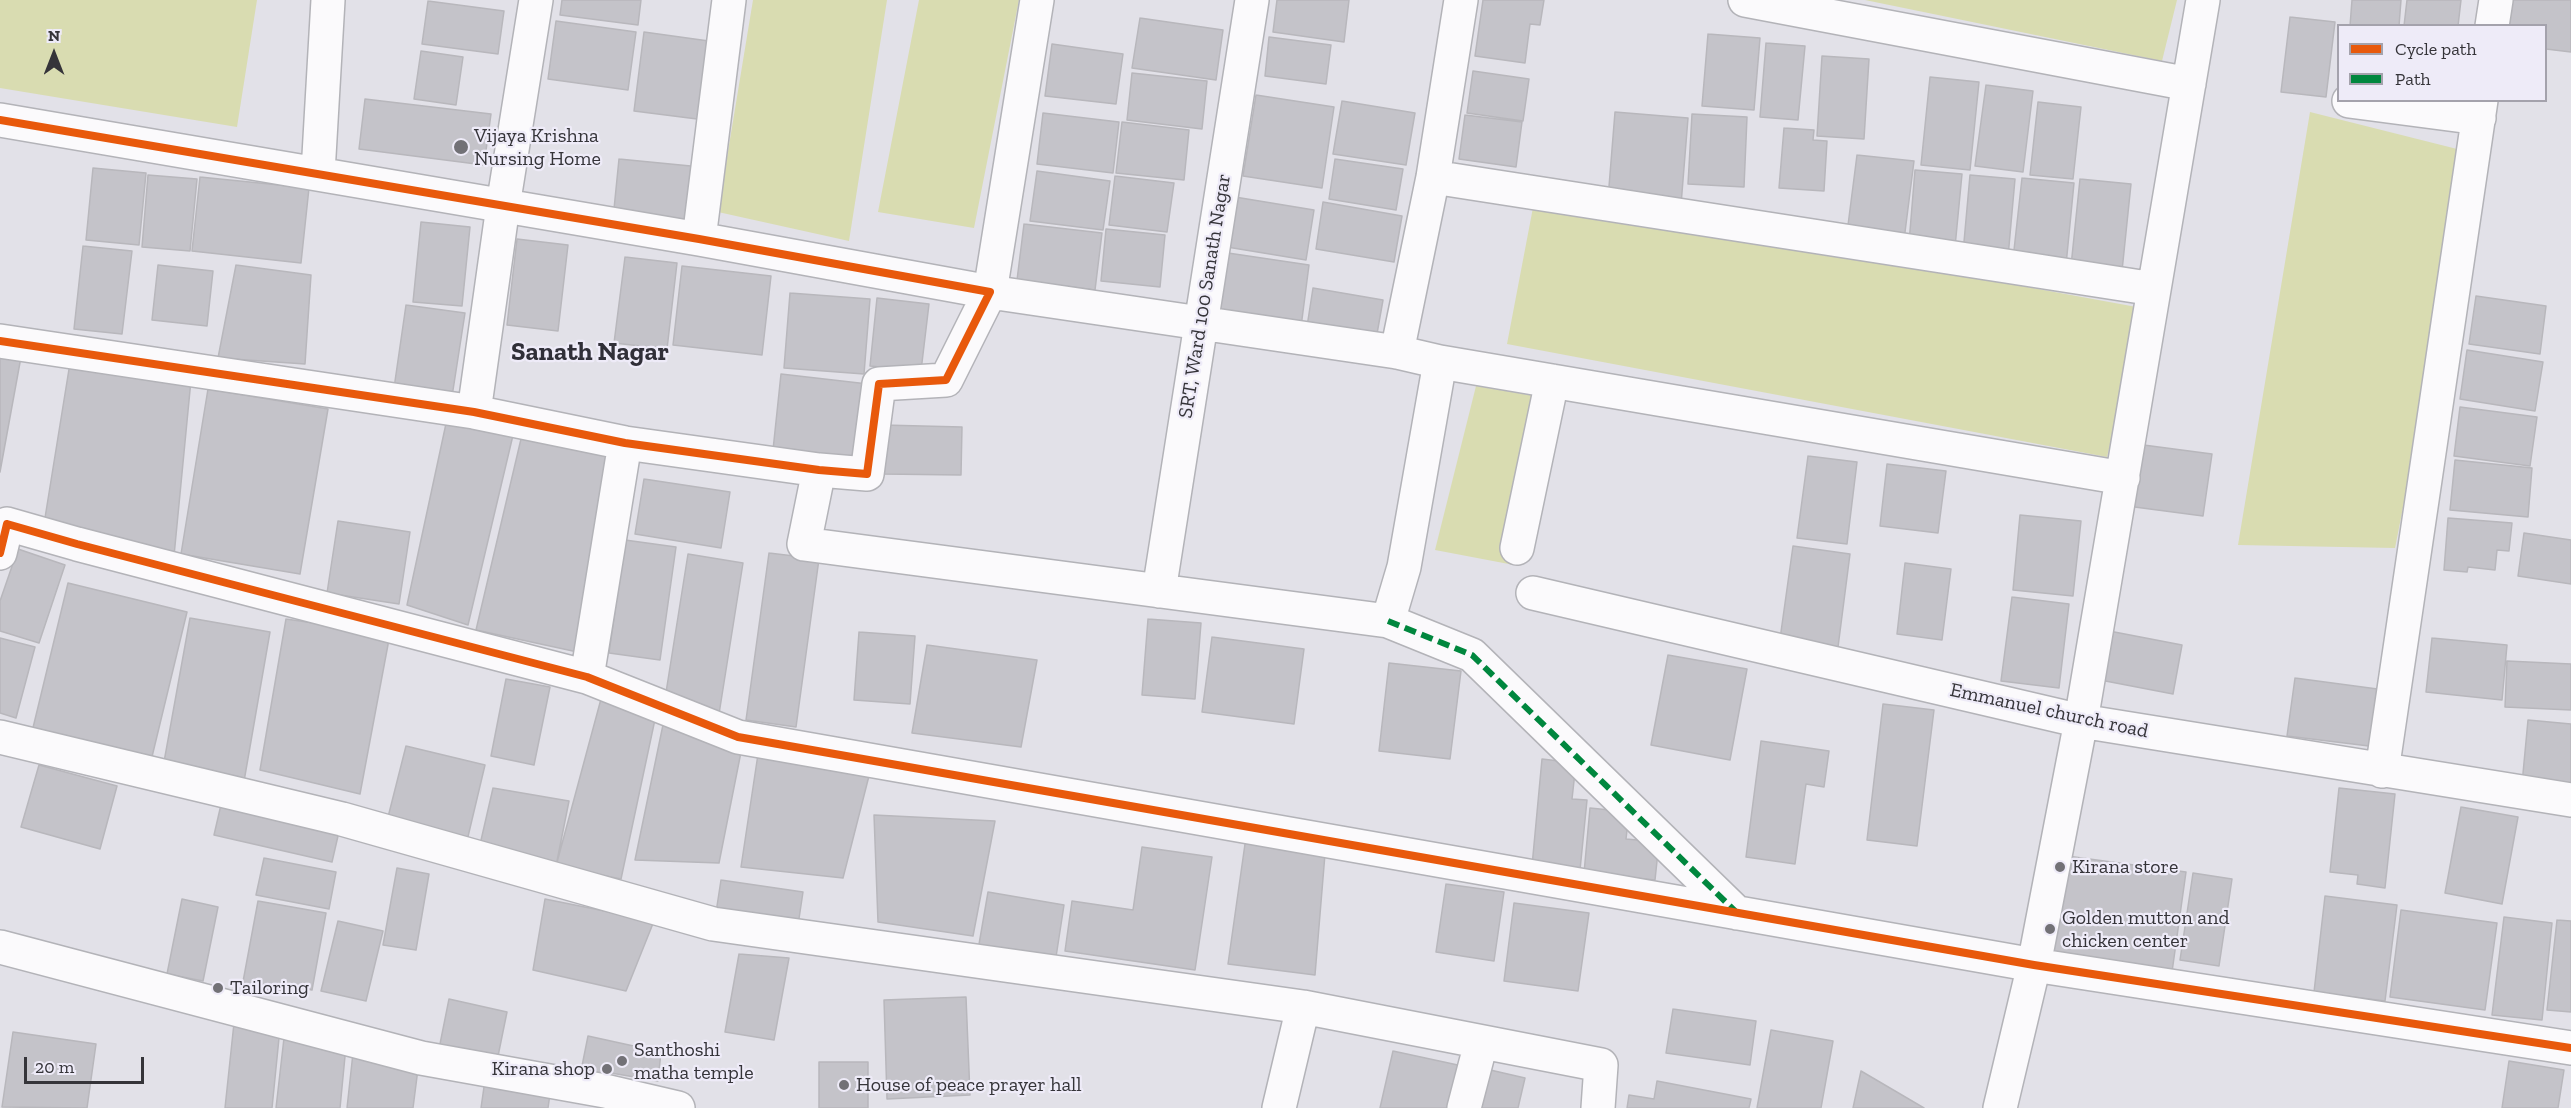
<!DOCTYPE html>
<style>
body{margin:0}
#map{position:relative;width:2571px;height:1108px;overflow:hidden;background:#e2e1e8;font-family:"Zilla Slab",serif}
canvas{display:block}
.legend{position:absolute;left:2337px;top:24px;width:210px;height:78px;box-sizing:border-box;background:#eeebf8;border:2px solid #a4a2ac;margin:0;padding:8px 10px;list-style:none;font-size:18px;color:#353439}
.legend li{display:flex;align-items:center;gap:12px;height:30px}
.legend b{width:30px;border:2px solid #a4a2ac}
.north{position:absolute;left:24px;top:24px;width:60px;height:60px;-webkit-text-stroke:4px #eeebf8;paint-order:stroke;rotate:0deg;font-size:16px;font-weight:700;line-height:24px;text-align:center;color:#353439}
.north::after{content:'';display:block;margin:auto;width:21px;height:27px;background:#353439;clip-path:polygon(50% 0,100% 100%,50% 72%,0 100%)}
.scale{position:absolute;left:24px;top:1057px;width:120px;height:27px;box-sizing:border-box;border:3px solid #353439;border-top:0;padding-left:8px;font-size:18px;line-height:21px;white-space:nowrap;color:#353439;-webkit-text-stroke:4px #eeebf8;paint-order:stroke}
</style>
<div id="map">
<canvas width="2571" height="1108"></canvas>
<ul class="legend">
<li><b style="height:8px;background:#e8590c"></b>Cycle path</li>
<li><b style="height:8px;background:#00873e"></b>Path</li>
</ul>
<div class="north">N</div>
<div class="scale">20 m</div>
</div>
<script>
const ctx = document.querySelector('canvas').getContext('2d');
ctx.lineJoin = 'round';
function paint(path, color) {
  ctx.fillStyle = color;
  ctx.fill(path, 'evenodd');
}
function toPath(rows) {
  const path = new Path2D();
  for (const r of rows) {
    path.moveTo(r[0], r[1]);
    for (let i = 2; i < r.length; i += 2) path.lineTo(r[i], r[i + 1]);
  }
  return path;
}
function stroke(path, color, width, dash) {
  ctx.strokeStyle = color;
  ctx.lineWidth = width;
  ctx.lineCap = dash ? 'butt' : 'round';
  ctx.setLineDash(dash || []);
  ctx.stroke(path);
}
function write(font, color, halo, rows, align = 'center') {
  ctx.font = font + ' "Zilla Slab",serif';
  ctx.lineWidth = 4.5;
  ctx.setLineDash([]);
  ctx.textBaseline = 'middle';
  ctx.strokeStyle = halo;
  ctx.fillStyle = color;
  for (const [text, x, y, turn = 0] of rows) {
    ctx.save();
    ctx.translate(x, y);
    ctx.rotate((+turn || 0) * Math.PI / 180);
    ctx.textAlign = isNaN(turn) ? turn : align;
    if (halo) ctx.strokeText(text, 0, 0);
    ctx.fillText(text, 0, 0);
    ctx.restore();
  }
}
paint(toPath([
 [0,0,257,0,237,127,0,88],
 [753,0,887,0,849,241,718,212],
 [919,0,1019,0,974,228,878,212],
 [1865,0,2177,0,2162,61],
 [2310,112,2473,153,2395,548,2238,545],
 [1535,197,2142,308,2107,457,1507,344],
 [1476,386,1541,397,1514,565,1435,550]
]), '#d9dcb1');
const building = toPath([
 [562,0,641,0,638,25,560,15,562,0],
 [1277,0,1349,0,1344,42,1273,32,1277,0],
 [1483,0,1544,0,1540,25,1530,24,1525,63,1475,56,1483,0],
 [2352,0,2401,0,2399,26,2350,26,2352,0],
 [2407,0,2461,0,2458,26,2404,26,2407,0],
 [2512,0,2571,0,2571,52,2546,49,2546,26,2509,26,2512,0],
 [428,1,504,11,498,54,422,44,428,1],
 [2290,17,2335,22,2326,97,2281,92,2290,17],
 [1140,18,1223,30,1216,80,1132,68,1140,18],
 [556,21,636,32,628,90,548,79,556,21],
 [644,32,716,42,705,120,634,111,644,32],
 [1708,34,1760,38,1754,110,1702,106,1708,34],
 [1269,37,1331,45,1326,84,1265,76,1269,37],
 [1766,43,1805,46,1798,120,1760,117,1766,43],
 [1052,44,1123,54,1116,104,1045,96,1052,44],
 [421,51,463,57,456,105,414,99,421,51],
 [1822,56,1869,59,1864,139,1817,136,1822,56],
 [1473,71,1529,79,1523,121,1467,113,1473,71],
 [1132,73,1207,81,1202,129,1127,120,1132,73],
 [1930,77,1979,82,1970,170,1921,165,1930,77],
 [1986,85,2033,91,2023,172,1975,166,1986,85],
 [1256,95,1334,107,1322,188,1243,176,1256,95],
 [365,99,491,114,484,165,359,149,365,99],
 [1342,101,1415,113,1406,165,1333,154,1342,101],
 [2038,102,2081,107,2073,179,2030,175,2038,102],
 [1615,112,1688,118,1681,205,1608,199,1615,112],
 [1043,113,1119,122,1113,173,1037,164,1043,113],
 [1692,114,1747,117,1744,187,1688,184,1692,114],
 [1465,115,1522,122,1516,167,1459,159,1465,115],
 [1122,122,1189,130,1184,180,1116,173,1122,122],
 [1784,128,1814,130,1813,140,1827,141,1824,191,1779,188,1784,128],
 [1857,155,1914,161,1904,240,1847,233,1857,155],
 [619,159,701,167,695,227,613,219,619,159],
 [1335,159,1403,169,1396,210,1329,199,1335,159],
 [93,168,146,173,139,245,86,240,93,168],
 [1915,170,1962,174,1955,247,1909,243,1915,170],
 [1037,171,1110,181,1103,230,1030,221,1037,171],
 [148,175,197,179,190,251,142,247,148,175],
 [1970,175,2015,179,2008,257,1963,253,1970,175],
 [1115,176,1174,183,1167,232,1109,225,1115,176],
 [200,177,309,188,301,263,192,251,200,177],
 [2022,178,2074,183,2066,265,2013,259,2022,178],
 [2080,179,2131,184,2122,271,2071,266,2080,179],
 [1235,197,1314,210,1306,260,1227,247,1235,197],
 [1323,202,1402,216,1394,262,1316,249,1323,202],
 [421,222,470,227,462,306,413,302,421,222],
 [1024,224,1102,233,1095,290,1017,280,1024,224],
 [1106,229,1165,235,1160,287,1101,281,1106,229],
 [517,239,568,245,558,331,507,325,517,239],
 [83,246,132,251,122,334,74,329,83,246],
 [1228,253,1309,265,1301,327,1219,315,1228,253],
 [625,257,677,263,667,349,614,343,625,257],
 [158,265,213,271,207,326,152,320,158,265],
 [236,265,311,275,305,364,218,358,236,265],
 [682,266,771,276,762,355,673,345,682,266],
 [1313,288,1383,300,1375,345,1306,333,1313,288],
 [790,293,870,299,864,374,784,368,790,293],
 [2476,296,2546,306,2540,354,2469,344,2476,296],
 [877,298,929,304,921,371,870,366,877,298],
 [406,305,465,313,451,403,393,395,406,305],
 [2467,350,2543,362,2535,411,2460,399,2467,350],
 [0,354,21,357,0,472,0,354],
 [70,363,191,380,174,556,44,524,70,363],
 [781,374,868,384,859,460,773,450,781,374],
 [208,389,328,409,300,574,181,554,208,389],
 [2460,407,2537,417,2530,466,2454,456,2460,407],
 [447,419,514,431,468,625,407,605,447,419],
 [883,425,962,427,961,475,882,474,883,425],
 [521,439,614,452,582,653,476,630,521,439],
 [2136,444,2212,454,2203,516,2127,506,2136,444],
 [1808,456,1857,462,1847,544,1797,538,1808,456],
 [2455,460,2532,468,2528,517,2450,510,2455,460],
 [1887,464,1946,471,1938,533,1880,526,1887,464],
 [644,479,730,492,721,548,635,534,644,479],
 [2020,515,2081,521,2073,596,2013,590,2020,515],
 [2448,518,2512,523,2509,551,2497,550,2495,570,2468,567,2467,572,2444,570,2448,518],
 [338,521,410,532,399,604,327,593,338,521],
 [2524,533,2571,540,2571,584,2518,576,2524,533],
 [625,540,676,547,660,660,609,653,625,540],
 [1793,546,1850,554,1838,647,1780,639,1793,546],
 [18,549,65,565,39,643,0,631,0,601,18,549],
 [769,553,819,559,796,727,746,720,769,553],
 [688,554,743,563,719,714,664,705,688,554],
 [1905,563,1951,569,1942,640,1897,634,1905,563],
 [68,583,187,612,150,765,31,736,68,583],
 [2012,597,2069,604,2059,688,2001,681,2012,597],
 [190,618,270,632,243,787,162,773,190,618],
 [286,619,390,634,360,794,260,770,286,619],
 [1148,619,1201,623,1195,699,1142,695,1148,619],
 [2104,630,2182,645,2173,694,2095,679,2104,630],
 [859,632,915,636,910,704,854,700,859,632],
 [1212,637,1304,649,1294,724,1202,712,1212,637],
 [0,638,35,647,16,718,0,713,0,638],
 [2432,638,2507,645,2502,700,2426,692,2432,638],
 [927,645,1037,660,1021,747,912,733,927,645],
 [1668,655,1747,669,1730,760,1651,745,1668,655],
 [2507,661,2571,664,2571,710,2505,707,2507,661],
 [1389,663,1461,671,1450,759,1379,751,1389,663],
 [2295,678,2385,690,2377,747,2287,736,2295,678],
 [506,679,550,687,534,765,491,756,506,679],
 [601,699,657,710,621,879,556,866,601,699],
 [1883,704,1934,710,1917,846,1867,840,1883,704],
 [664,720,742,747,719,863,635,860,664,720],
 [2528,720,2571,724,2571,789,2522,784,2528,720],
 [760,741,871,768,843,878,741,867,760,741],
 [1761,741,1829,751,1824,787,1806,784,1795,864,1746,857,1761,741],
 [406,746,485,765,466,845,386,825,406,746],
 [1542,759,1576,763,1572,799,1587,800,1580,870,1532,866,1542,759],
 [39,765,117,786,100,849,21,827,39,765],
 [493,788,569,801,556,866,479,849,493,788],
 [2339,788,2395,794,2385,888,2357,884,2358,875,2330,872,2339,788],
 [223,796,341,823,332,862,214,835,223,796],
 [2461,807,2518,817,2502,904,2445,893,2461,807],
 [1590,808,1629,812,1626,839,1659,842,1655,880,1584,873,1590,808],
 [874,815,995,821,973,936,878,922,874,815],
 [1246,837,1325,854,1315,975,1228,964,1246,837],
 [1142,847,1212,857,1195,970,1065,951,1072,901,1133,910,1142,847],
 [2067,856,2186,872,2172,972,2053,956,2067,856],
 [264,858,336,872,329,909,256,895,264,858],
 [397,868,429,874,416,950,383,945,397,868],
 [2193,873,2232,879,2219,966,2180,960,2193,873],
 [721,880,803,892,797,932,715,919,721,880],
 [1446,884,1504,892,1494,961,1436,952,1446,884],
 [988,892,1064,905,1054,970,977,956,988,892],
 [2325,896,2397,905,2385,1001,2314,992,2325,896],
 [182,899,218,907,203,981,167,974,182,899],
 [545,899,654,921,626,991,533,970,545,899],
 [258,901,326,913,312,990,284,985,282,995,242,987,258,901],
 [1514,903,1589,913,1578,991,1504,981,1514,903],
 [2401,910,2497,923,2485,1010,2390,997,2401,910],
 [2504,917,2552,923,2542,1020,2492,1015,2504,917],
 [2557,920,2571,921,2571,1012,2547,1010,2557,920],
 [338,921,383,931,366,1001,321,991,338,921],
 [739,954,789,958,774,1040,725,1032,739,954],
 [966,997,970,1095,887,1099,884,1000,966,997],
 [449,999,507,1012,496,1066,438,1054,449,999],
 [1673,1009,1756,1021,1750,1065,1666,1053,1673,1009],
 [234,1023,280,1028,272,1108,225,1108,234,1023],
 [1771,1030,1833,1041,1821,1108,1757,1108,1771,1030],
 [13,1032,96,1044,87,1108,2,1107,13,1032],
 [588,1036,661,1052,658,1081,611,1073,610,1079,581,1071,588,1036],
 [284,1038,346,1046,340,1108,276,1108,284,1038],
 [1393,1051,1467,1067,1458,1108,1380,1108,1393,1051],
 [353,1053,419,1061,413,1108,347,1108,353,1053],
 [2509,1061,2564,1070,2558,1108,2502,1108,2509,1061],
 [819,1062,868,1062,868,1108,819,1108,819,1062],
 [1486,1069,1525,1078,1518,1108,1477,1108,1486,1069],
 [1861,1071,1924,1108,1853,1108,1861,1071],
 [485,1080,550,1094,548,1108,481,1108,485,1080],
 [1657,1081,1751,1099,1749,1108,1627,1108,1629,1095,1654,1099,1657,1081]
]);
paint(building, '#c4c3c9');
stroke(building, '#b8b7bc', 1.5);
const street = toPath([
 [1037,0,990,292,1397,352,1440,362,2123,478],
 [1745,0,2189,84],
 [2492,26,2496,0],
 [2349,101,2479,118],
 [0,120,699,239,990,292,946,380,879,384,867,474,819,470,625,443,474,412,0,341],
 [318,173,328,0],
 [1433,177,2154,289],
 [699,239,729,0],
 [1397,352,1433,177,1461,0],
 [474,412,503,206,536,0],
 [819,470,804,544,1388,621,1472,655,1737,913],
 [1517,548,1552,381],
 [0,553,7,524,77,544,587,677,738,737,2034,965,2571,1048],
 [1159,591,1252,0],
 [1533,593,2081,721,2571,800],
 [1388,621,1404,567,1440,362],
 [587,677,625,443],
 [0,737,342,819,713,924,1303,1007,1601,1065,1598,1108],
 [2382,771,2481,100],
 [0,947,421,1058,605,1091,678,1108],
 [1279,1108,1303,1007],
 [1464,1108,1481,1043],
 [2000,1108,2034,965,2081,721,2203,0]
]);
stroke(street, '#b3b3b8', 36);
stroke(street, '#fbfafc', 33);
stroke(toPath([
 [1388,621,1472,655,1735,911]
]), '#00873e', 6, [12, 6]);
stroke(toPath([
 [0,120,699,239,990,292,946,380,879,384,867,474,819,470,625,443,474,412,0,341],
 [0,553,7,524,77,544,587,677,738,737,2034,965,2571,1048]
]), '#e8590c', 8);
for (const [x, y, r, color] of [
 [461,147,8,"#727176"],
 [2060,867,6,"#727176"],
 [2050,929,6,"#727176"],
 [218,988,6,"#727176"],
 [622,1061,6,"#727176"],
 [607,1069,6,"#727176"],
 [844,1085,6,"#727176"]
]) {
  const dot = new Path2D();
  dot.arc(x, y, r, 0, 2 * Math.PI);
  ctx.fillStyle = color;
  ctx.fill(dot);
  stroke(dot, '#eeebf8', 2);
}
write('20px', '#353439', '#eeebf8', [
 ["Vijaya Krishna",474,136],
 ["Nursing Home",474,159],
 ["Kirana store",2072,867],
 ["Golden mutton and",2062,918],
 ["chicken center",2062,941],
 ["Tailoring",230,988],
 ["Santhoshi",634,1050],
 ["matha temple",634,1073],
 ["Kirana shop",595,1069,"right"],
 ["House of peace prayer hall",856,1085]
], 'left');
write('20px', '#353439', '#eeebf8', [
 ["SRT, Ward 100 Sanath Nagar",1205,296,-81],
 ["Emmanuel church road",2049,711,12]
]);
write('bold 26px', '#302f38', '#eeebf8', [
 ["Sanath Nagar",590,353]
]);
</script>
